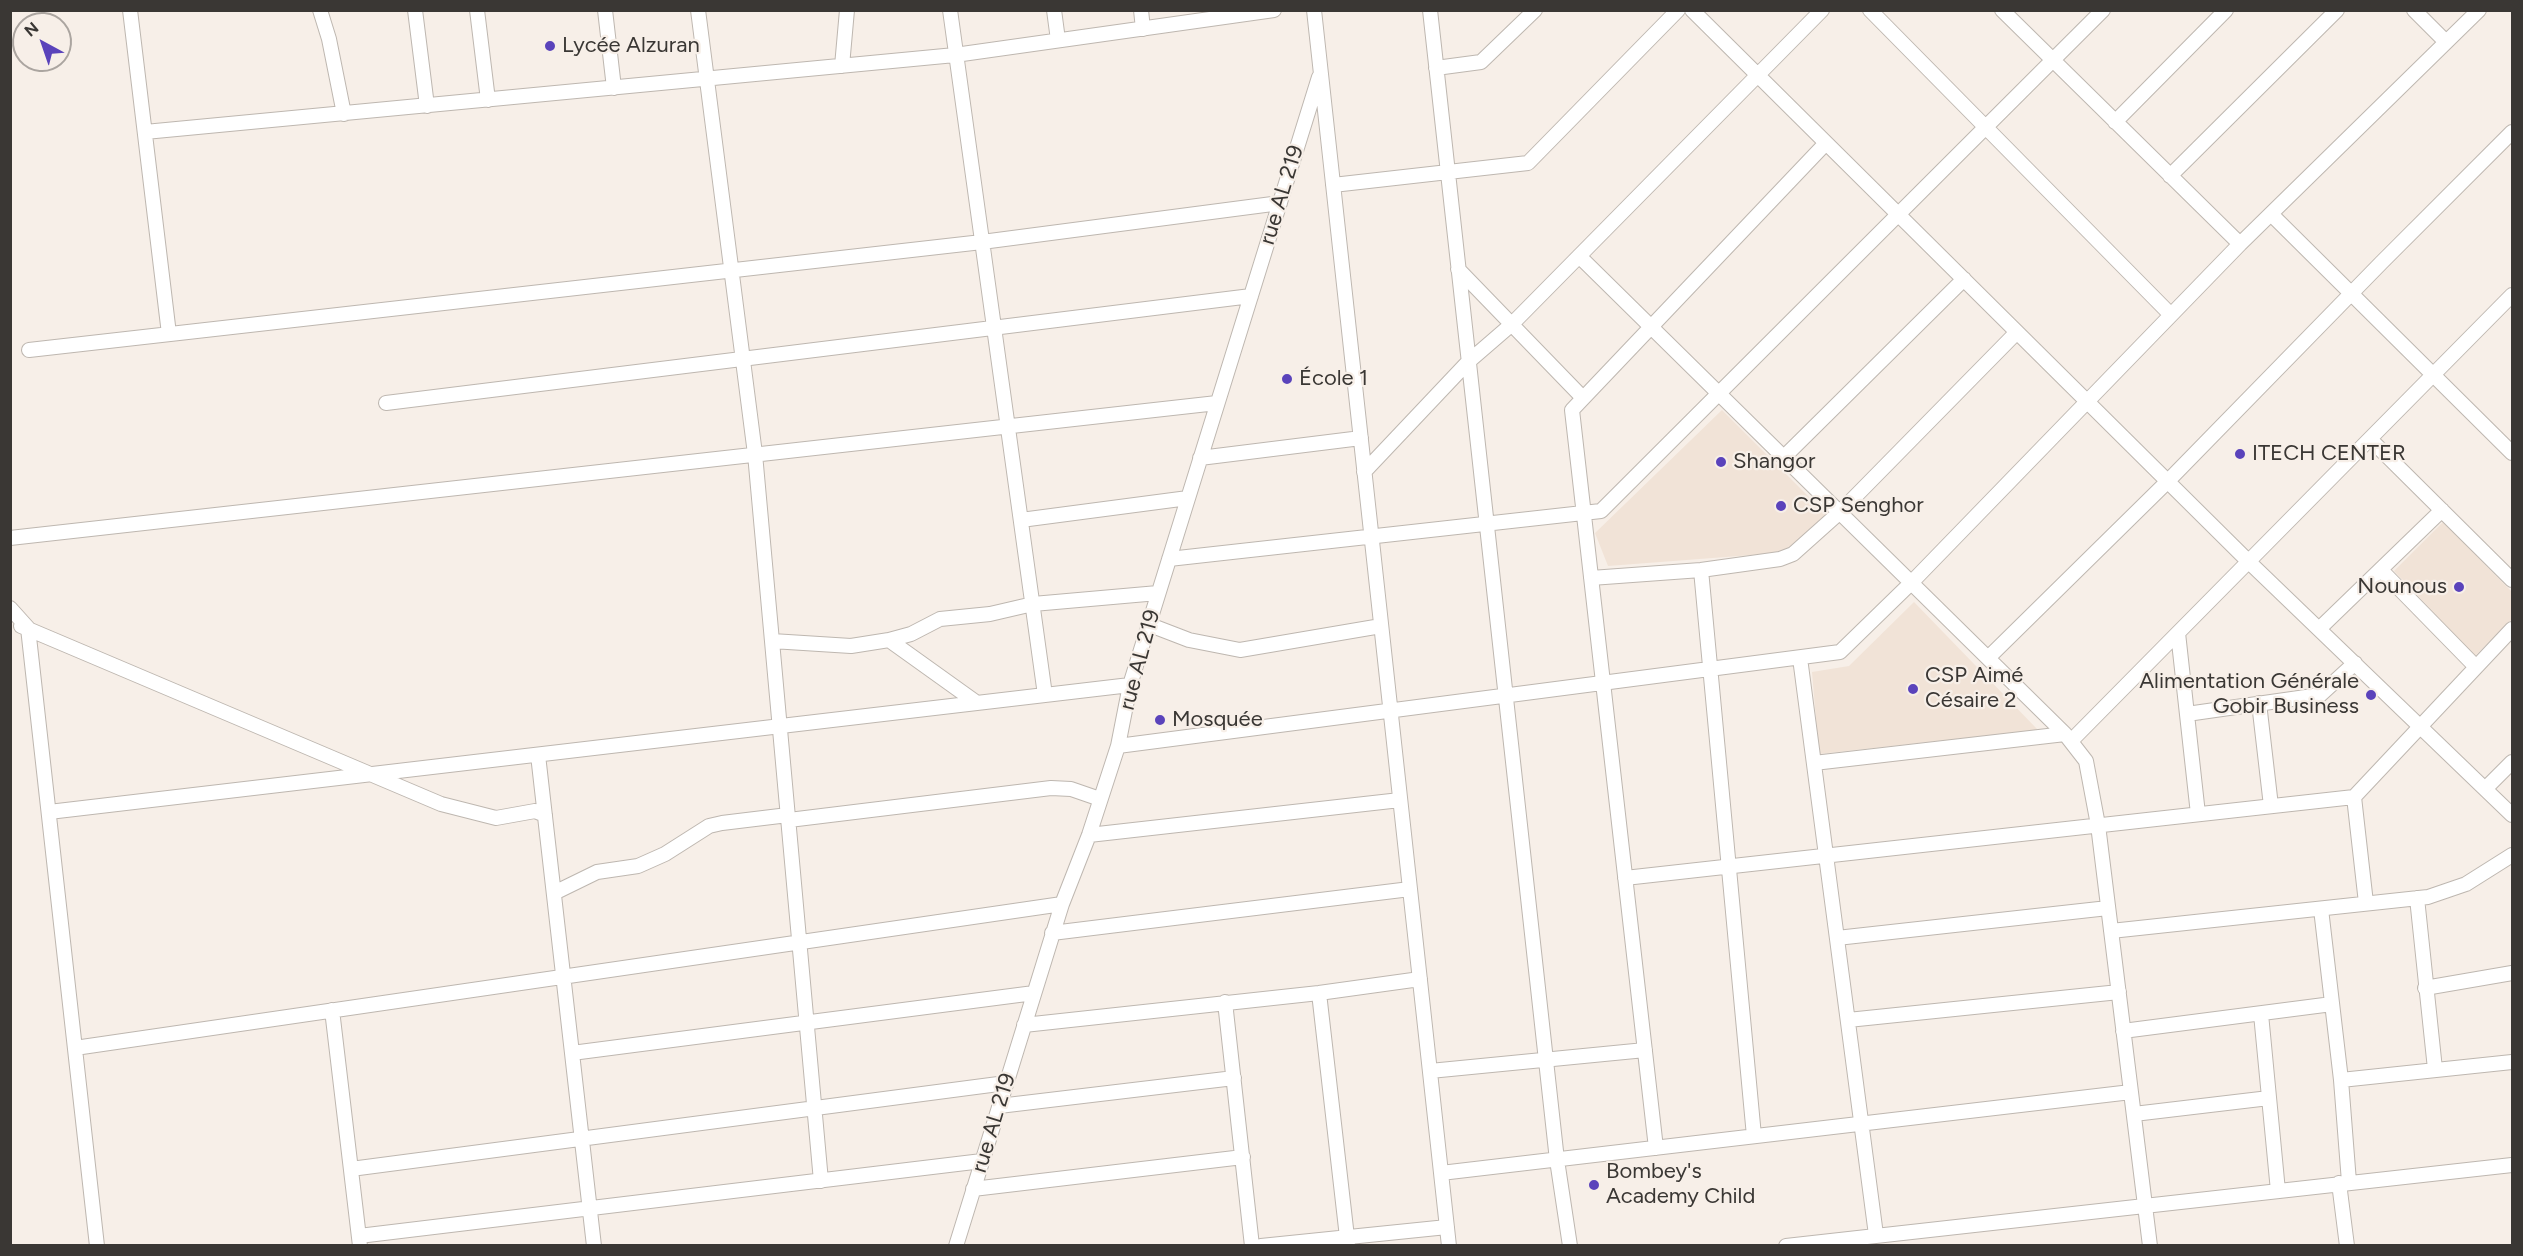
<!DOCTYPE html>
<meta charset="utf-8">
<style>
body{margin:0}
#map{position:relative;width:2523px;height:1256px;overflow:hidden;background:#f7efe8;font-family:Figtree,sans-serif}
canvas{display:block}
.frame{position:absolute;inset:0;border:12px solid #3a3734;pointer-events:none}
.north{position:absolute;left:12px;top:12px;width:60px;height:60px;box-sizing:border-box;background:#f7efe8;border:2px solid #aba5a0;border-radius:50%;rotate:320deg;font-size:16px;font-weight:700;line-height:24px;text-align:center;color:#3a3734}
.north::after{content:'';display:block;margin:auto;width:21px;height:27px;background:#5a43bb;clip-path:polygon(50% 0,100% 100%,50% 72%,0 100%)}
</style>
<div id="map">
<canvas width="2523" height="1256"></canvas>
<div class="frame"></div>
<div class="north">N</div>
</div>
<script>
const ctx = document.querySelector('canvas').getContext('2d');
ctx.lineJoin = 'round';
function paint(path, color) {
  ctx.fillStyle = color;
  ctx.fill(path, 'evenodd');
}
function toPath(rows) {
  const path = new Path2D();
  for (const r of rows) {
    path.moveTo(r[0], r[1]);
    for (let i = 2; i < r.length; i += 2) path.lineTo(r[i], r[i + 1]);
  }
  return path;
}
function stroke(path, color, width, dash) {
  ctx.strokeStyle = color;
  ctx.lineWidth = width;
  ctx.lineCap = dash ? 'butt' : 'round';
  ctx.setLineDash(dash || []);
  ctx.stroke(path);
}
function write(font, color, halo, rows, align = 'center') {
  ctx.font = font + ' Figtree,sans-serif';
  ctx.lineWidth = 4.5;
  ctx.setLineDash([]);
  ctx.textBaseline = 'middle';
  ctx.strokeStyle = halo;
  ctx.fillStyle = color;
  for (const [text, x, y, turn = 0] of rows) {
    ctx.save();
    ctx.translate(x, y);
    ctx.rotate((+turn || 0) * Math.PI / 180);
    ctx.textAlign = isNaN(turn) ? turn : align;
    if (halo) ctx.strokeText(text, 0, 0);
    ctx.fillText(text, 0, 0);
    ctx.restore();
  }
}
paint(toPath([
 [1722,410,1826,514,1791,552,1608,566,1595,533],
 [2443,522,2512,592,2512,619,2475,656,2394,571],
 [1914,602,2038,730,1819,754,1812,672,1849,666]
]), '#f1e3d7');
const minor = toPath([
 [130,10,169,334],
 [320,10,329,39,344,114],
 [415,10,427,106],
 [477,10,488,100],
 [605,10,614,88],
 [698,10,755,454,821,1181],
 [950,10,1045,695],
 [1054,10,1058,40],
 [1141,10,1143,29],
 [1314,10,1449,1246],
 [1430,10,1557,1160,1570,1246],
 [1692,10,2249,562,2512,815],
 [1870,10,2171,315],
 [2002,10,2240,244],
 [2414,10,2446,42],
 [842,66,847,10],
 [1436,68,1481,62,1535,10],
 [2115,122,2226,10],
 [145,132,955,55,1274,10],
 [2170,176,2337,10],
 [1333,185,1528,163,1678,10],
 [2271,214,2512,453],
 [1579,256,2065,734,2086,761,2098,825,2150,1246],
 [1458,269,1583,398],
 [29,350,982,242,1280,203],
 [386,403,1251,296],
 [2370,439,2512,580],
 [1784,457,1964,279],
 [1200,458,1361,438],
 [1364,472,1468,362,1512,324,1822,10],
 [1021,520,1188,498],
 [10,538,1217,403],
 [1169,559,1601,511,2103,10],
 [1701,570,1754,1136],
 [2381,570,2476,667],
 [1591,578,1701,570,1780,559,1793,554,1840,512,2017,332],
 [10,608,28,628,97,1246],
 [1150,625,1189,640,1240,650,1381,626],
 [21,626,441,804,496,818,535,811,545,815],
 [2319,629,2442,510],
 [2178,633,2198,814],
 [889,640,977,703],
 [772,641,851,646,889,640,911,634,940,619,990,614,1033,604,1158,593],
 [1800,658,1876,1235],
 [1988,658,2168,481,2381,263,2512,132],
 [2259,703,2271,806],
 [2187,714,2320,695,2355,663],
 [2071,741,2512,295],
 [1118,746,1840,652,1911,583,2240,244,2479,10],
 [538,755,594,1246],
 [1814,763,2065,734],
 [2485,789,2512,762],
 [2354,797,2366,903],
 [49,812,1130,685],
 [789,820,1051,788,1071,789,1100,799],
 [1089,835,1400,800],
 [1625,878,2354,797,2512,629],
 [554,893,597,872,638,866,665,854,709,826,722,823,788,815],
 [2417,898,2435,1069],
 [2321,909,2341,1080,2349,1182],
 [2111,931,2428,897,2466,884,2512,855],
 [1052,933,1410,889],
 [1837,938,2108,908],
 [2425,988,2512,973],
 [1319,993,1348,1246],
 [1225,1002,1252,1246],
 [332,1010,360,1246],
 [2261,1014,2278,1191],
 [1848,1020,2119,992],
 [1024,1025,1319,993,1420,979],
 [2123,1031,2332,1004],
 [75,1048,1062,904],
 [572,1053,1034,993],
 [1430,1071,1645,1050],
 [2341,1080,2512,1062],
 [999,1106,1234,1078],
 [2134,1114,2269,1098],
 [1656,1148,1572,410,1826,143],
 [351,1169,1006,1083],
 [1441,1173,2131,1092],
 [2339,1183,2347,1246],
 [973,1189,1243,1157],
 [359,1236,982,1161],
 [956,1246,1062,904,1089,835,1118,746,1130,685,1319,77],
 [1261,1246,1447,1227],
 [1786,1246,2512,1165]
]);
stroke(minor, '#beb7b0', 16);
stroke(minor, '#fff', 14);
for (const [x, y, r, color] of [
 [550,46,6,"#5a43bb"],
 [1287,379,6,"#5a43bb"],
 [2240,454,6,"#5a43bb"],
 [1721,462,6,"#5a43bb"],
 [1781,506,6,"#5a43bb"],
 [2459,587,6,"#5a43bb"],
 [1913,689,6,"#5a43bb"],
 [2371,695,6,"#5a43bb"],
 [1160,720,6,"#5a43bb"],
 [1594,1185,6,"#5a43bb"]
]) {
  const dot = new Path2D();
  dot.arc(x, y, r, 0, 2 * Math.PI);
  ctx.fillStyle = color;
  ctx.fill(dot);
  stroke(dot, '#f7efe8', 2);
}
write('22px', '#3a3734', '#f7efe8', [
 ["Lycée Alzuran",562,46],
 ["École 1",1299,379],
 ["ITECH CENTER",2252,454],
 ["Shangor",1733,462],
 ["CSP Senghor",1793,506],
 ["Nounous",2447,587,"right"],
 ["CSP Aimé",1925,676],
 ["Césaire 2",1925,701],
 ["Alimentation Générale",2359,682,"right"],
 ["Gobir Business",2359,707,"right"],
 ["Mosquée",1172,720],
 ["Bombey's",1606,1172],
 ["Academy Child",1606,1197]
], 'left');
write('22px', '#3a3734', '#f7efe8', [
 ["rue AL 219",1282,195,-73],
 ["rue AL 219",1140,660,-75],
 ["rue AL 219",994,1123,-73]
]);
</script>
